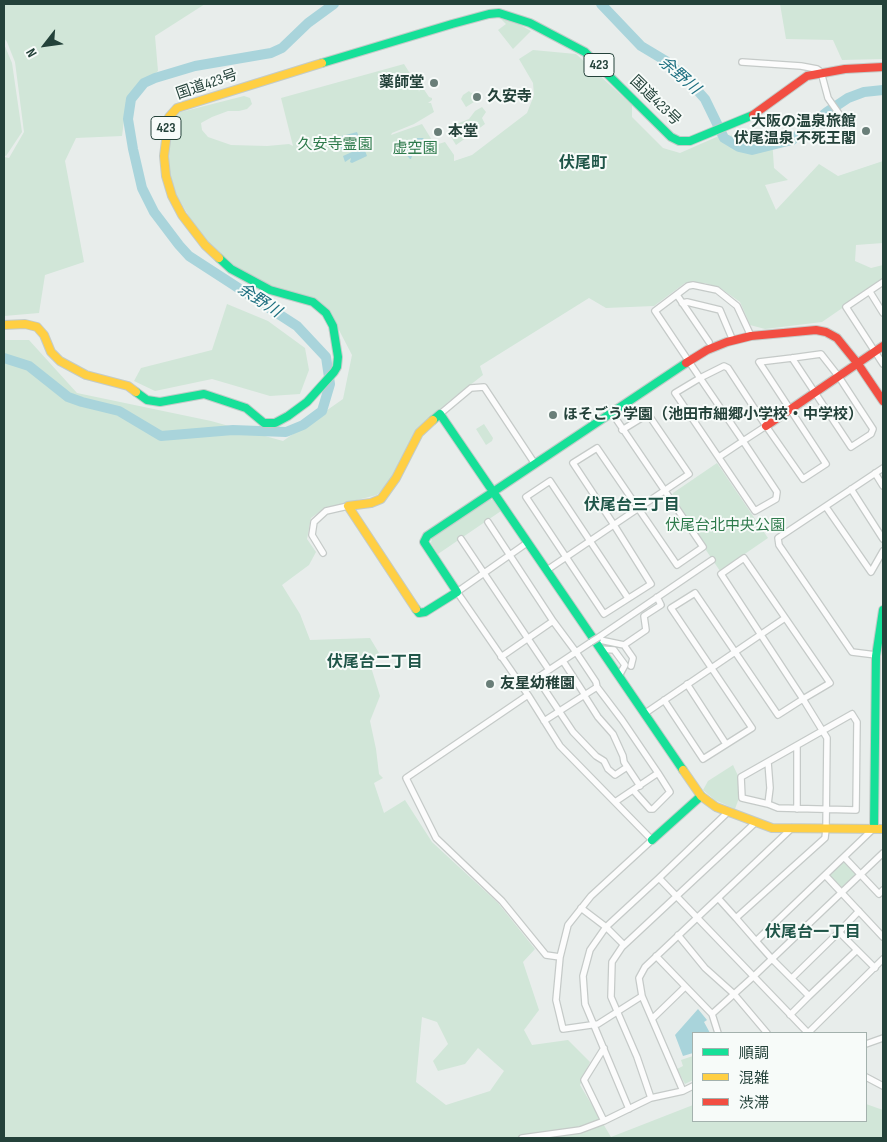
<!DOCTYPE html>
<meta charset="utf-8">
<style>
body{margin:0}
#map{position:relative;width:887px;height:1142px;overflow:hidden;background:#e8edeb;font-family:"Sofia Sans Condensed","Noto Sans JP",sans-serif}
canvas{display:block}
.frame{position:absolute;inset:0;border:5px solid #24423a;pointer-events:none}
.legend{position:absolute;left:692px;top:1032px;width:175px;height:90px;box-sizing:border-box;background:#f7fbf9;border:1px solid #a3b1ad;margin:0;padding:6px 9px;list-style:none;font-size:15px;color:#24423a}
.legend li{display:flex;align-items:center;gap:10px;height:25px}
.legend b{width:25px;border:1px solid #a3b1ad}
.north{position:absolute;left:20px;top:20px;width:50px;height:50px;-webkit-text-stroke:4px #f7fbf9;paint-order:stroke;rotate:240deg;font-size:14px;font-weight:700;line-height:20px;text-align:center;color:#24423a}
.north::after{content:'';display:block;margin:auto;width:18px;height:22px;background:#24423a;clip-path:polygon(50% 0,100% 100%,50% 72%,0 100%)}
</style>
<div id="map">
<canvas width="887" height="1142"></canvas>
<div class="frame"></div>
<ul class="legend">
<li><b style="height:6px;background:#16e098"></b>順調</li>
<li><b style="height:6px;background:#ffcf43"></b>混雑</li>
<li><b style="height:6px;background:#f24e42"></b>渋滞</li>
</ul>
<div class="north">N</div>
</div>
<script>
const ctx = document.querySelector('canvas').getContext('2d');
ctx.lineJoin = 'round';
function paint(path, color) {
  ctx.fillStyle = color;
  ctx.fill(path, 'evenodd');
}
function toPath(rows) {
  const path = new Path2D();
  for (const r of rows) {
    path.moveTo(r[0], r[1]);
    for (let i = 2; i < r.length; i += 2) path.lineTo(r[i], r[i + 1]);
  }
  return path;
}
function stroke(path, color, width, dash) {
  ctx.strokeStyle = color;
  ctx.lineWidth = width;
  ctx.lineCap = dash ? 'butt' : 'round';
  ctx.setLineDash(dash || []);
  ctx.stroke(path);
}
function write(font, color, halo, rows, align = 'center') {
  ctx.font = font + ' "Sofia Sans Condensed","Noto Sans JP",sans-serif';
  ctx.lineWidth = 4;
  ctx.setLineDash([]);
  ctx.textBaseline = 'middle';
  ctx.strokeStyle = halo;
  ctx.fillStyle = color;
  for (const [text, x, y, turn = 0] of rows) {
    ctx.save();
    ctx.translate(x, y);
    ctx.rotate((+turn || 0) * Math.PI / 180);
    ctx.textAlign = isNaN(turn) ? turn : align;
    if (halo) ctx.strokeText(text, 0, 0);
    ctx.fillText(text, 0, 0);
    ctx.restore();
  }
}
paint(toPath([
 [4,4,205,4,155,36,158,71,127,97,122,136,76,138,65,161,84,262,45,275,39,313,4,316,4,157,9,158,24,132,15,62,7,42,4,38],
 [780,4,883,4,883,59,842,60,833,40,786,39],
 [501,19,515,22,531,31,513,49,498,30,506,24],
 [4,44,12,63,22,132,6,156,4,155],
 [533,50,576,54,632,105,632,117,663,148,680,153,721,135,772,138,774,168,788,180,765,185,776,210,819,164,838,176,883,161,883,243,856,245,855,261,871,268,883,265,883,280,822,322,765,329,750,325,740,302,720,288,705,283,685,283,654,306,606,308,589,298,480,366,483,375,447,403,414,433,392,479,377,495,325,508,311,518,307,539,316,552,309,565,282,585,300,614,310,640,370,638,379,653,370,664,380,696,370,721,376,749,379,774,383,778,374,783,384,813,405,800,432,842,498,903,535,949,523,962,539,1010,524,1030,532,1045,568,1040,590,1062,580,1085,611,1137,693,1105,693,1121,866,1121,866,1104,883,1110,883,1138,4,1138,4,340,29,340,77,393,211,421,283,441,343,399,352,355,328,309,265,283,235,266,208,242,193,223,177,196,170,177,168,144,172,121,177,113,244,96,250,98,252,104,247,109,239,111,228,111,212,117,201,123,202,130,208,137,231,145,267,146,289,144,293,146,281,98,404,64,418,86,419,92,421,85,429,97,432,98,432,100,428,103,431,103,434,112,414,124,392,133,391,135,422,124,435,145,445,142,454,155,454,161,472,155,527,113,534,95,533,83,519,59],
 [422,1017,437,1022,448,1044,433,1061,438,1071,465,1064,478,1048,504,1071,490,1091,446,1105,416,1082],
 [469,91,471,93,475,92,480,102,476,103,474,102,466,107,461,99,463,95],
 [482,107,486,112,482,118,485,124,473,133,470,132,470,135,456,145,451,137,457,131,454,125,469,119,475,111],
 [227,304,268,321,305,348,309,370,300,394,270,396,212,379,155,391,134,381,141,368,212,350],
 [484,424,493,438,492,441,486,445,476,429],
 [717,463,768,538,720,571,671,498,673,493],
 [489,500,494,500,501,511,438,554,431,543,432,538],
 [733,765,740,780,739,798,735,809,715,800,703,790,708,781],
 [842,862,845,862,855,872,855,875,843,887,840,888,829,877,830,874],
 [693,1056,693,1080,685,1084,677,1069,683,1066,681,1060]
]), '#d1e6d8');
paint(toPath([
 [357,132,361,142,351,147,354,152,364,148,367,156,352,163,350,162,351,158,345,162,343,156,352,152,349,147,341,150,338,137],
 [417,138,423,138,427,143,422,147,425,152,416,151,413,153,411,159,410,159,402,150],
 [698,1009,707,1020,704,1022,710,1033,693,1033,693,1053,683,1056,675,1035]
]), '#a9d4db');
stroke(toPath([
 [601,4,641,46,666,61,689,81,705,99,724,138,739,147,752,150,792,140,827,112,848,98,864,92,883,90],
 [4,358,29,366,68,397,82,402,119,411,161,436,233,430,286,432,303,425,322,411,330,384,326,357,297,326,189,256,179,245,154,212,142,188,133,149,128,119,131,99,144,83,155,78,195,66,271,53,282,48,308,23,334,4]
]), '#a9d4db', 10);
const street = toPath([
 [742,62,801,66,817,69,821,72,828,98,842,118],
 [883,282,846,307,883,364],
 [870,292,883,313],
 [677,295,709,342],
 [682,303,687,302,720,310,731,336],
 [612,413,703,547,677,565,597,448,573,463,614,525,651,584,604,614,526,497,550,481,628,598],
 [440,414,471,388,484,387,535,464],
 [766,426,803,479,826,464,759,362,792,358,821,354,839,377,873,429,871,434,851,447,792,358],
 [719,457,743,441,766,426,728,368,724,366,700,378,675,393,755,511,776,499,777,492,743,441,700,378,655,311,688,286,693,285,717,290,737,306,751,336],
 [875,473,883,486],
 [851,489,883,539],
 [826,507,871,572,883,551],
 [488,522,553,621,501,657],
 [461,539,549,670],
 [524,545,457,592,528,695,560,746,652,840,591,896,568,925,560,957,556,1000,563,1029,598,1024,642,996],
 [323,553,312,535,314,522,326,511,348,506],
 [547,570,689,474,648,414,622,430],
 [553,621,576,652,596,682,597,687],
 [599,637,712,560],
 [600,640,624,645,646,630,644,616,661,605,657,597],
 [624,645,633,658,631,666],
 [600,649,614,650,625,665,619,676],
 [876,655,852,652,779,545,778,538,883,468],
 [563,661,585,695],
 [537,678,573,732,596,756,604,761,608,769,615,775,627,767],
 [687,684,726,744],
 [525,686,591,642],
 [528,695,406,778,436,838,502,901,546,955,560,957],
 [584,695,598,717,613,734,623,756,624,762,640,786],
 [664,700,703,759,752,728,671,608,695,593,778,715,803,699,830,683,744,558,721,574,803,699,827,738,826,829,825,838,736,918,756,941,872,830],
 [644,714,785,618],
 [852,714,857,722,856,810,778,808,768,804,742,798,741,777,852,714],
 [544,721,597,687,622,720,658,773,615,802],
 [797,746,797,809],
 [633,790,650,809,653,809,670,792,658,773],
 [768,804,770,788,768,762],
 [728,812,659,878,808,1033],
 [844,857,879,894,883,890],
 [825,875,883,937],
 [718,898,736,918],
 [581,908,606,927,624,945],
 [859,911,839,932,875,968],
 [678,935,705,968,734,994,767,1033],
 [756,941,772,959,809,996,790,1015],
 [656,956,712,1014],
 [792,978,839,932],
 [809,996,857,950],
 [652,1019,685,987],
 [718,1033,712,1014,754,976,883,853],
 [808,1033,883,959],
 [866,1044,883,1038],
 [604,1048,584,1080,604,1121],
 [866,1077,883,1086],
 [683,1091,642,996,639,978,645,967,792,828],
 [651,1098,637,1057,611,997,612,962,622,947,756,822],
 [629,1109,585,1004,583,976,590,950,606,927,659,878],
 [522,1138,580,1130,604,1121,651,1098,683,1091,693,1086]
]);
const fast = toPath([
 [322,63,452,24,489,14,499,13,530,23,585,52,671,137,679,141,690,141,753,115],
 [136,392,147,400,160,402,204,394,246,408,264,423,275,423,288,416,307,402,334,372,337,367,338,357,333,326,326,313,313,302,270,290,231,269,219,258],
 [433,420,440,414,683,770],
 [416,609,419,613,425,612,457,592,424,542,427,536,686,363],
 [874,828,876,656,883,610],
 [652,840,701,796]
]);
const slow = toPath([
 [219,258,205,245,182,215,172,196,166,176,164,156,169,117,177,108,322,63],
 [4,325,25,324,37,327,44,335,51,352,60,361,86,375,128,386,136,392],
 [416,609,348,506,371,503,381,499,396,478,419,433,433,420],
 [683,770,701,796,716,807,772,828,883,829]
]);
const jam = toPath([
 [753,115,807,76,845,69,883,67],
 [686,363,707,350,727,342,751,336,816,330,826,332,837,338,858,364,883,401],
 [766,426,883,346]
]);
stroke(street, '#c5cac8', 8);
stroke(fast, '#c3cbc8', 10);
stroke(slow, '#c3cbc8', 10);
stroke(jam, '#c3cbc8', 10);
stroke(street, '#fcfcfc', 5.5);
stroke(fast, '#16e098', 8);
stroke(slow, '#ffcf43', 8);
stroke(jam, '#f24e42', 8);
const streetBridge = toPath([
 [591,642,599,637]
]);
stroke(streetBridge, '#c5cac8', 8, []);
stroke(streetBridge, '#fcfcfc', 5.5);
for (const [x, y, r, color] of [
 [434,83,5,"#697e78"],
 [477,97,5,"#697e78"],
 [866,131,5,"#697e78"],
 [438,132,5,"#697e78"],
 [553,415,5,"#697e78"],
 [490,684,5,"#697e78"]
]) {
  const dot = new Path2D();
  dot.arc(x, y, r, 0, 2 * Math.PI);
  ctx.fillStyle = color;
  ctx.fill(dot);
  stroke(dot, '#f7fbf9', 2);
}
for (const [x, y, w] of [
 [599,65,30],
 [166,128,30]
]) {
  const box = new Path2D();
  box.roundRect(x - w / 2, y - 11.5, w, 23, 4);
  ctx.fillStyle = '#f7fbf9';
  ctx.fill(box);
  stroke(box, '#24423a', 1);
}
write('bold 14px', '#24423a', null, [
 ["423",599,65],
 ["423",166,128]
]);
write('bold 15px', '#24423a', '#f7fbf9', [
 ["薬師堂",424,83,"right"],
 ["久安寺",487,97],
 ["大阪の温泉旅館",856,122,"right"],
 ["伏尾温泉 不死王閣",856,139,"right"],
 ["本堂",448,132],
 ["ほそごう学園（池田市細郷小学校・中学校）",563,415],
 ["友星幼稚園",500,684]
], 'left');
write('15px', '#24423a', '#f7fbf9', [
 ["国道423号",207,85,-19],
 ["国道423号",655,101,44]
]);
write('15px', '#2d7a4b', '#f7fbf9', [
 ["久安寺霊園",335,145],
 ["虚空園",415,149],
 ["伏尾台北中央公園",725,526]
]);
write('italic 16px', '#1c6f80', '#f7fbf9', [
 ["余野川",679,76,41],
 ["余野川",259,301,33]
]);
write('bold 16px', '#1f5548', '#f7fbf9', [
 ["伏尾町",583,164],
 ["伏尾台三丁目",632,506],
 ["伏尾台二丁目",375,663],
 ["伏尾台一丁目",813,933]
]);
</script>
